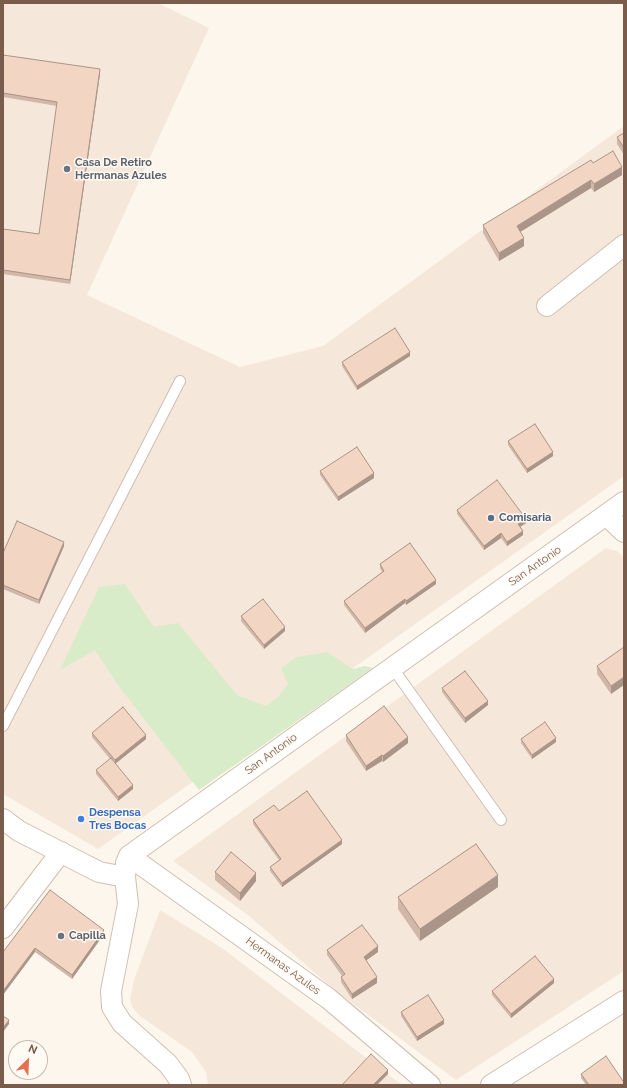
<!DOCTYPE html>
<style>
body{margin:0}
#map{position:relative;width:627px;height:1088px;overflow:hidden;background:#fdf6ec;font-family:Raleway,sans-serif}
canvas{display:block}
.frame{position:absolute;inset:0;border:4px solid #7a5c4d;pointer-events:none}
.north{position:absolute;left:8px;top:1040px;width:40px;height:40px;box-sizing:border-box;background:#fffaf3;border:1px solid #cabbb1;border-radius:50%;rotate:24deg;font-size:11px;font-weight:700;line-height:16px;text-align:center;color:#7a5c4d}
.north::after{content:'';display:block;margin:auto;width:14px;height:18px;background:#e76f51;clip-path:polygon(50% 0,100% 100%,50% 72%,0 100%)}
</style>
<div id="map">
<canvas width="627" height="1088"></canvas>
<div class="frame"></div>
<div class="north">N</div>
</div>
<script>
const ctx = document.querySelector('canvas').getContext('2d');
ctx.lineJoin = 'round';
function paint(path, color) {
  ctx.fillStyle = color;
  ctx.fill(path, 'evenodd');
}
function toPath(rows) {
  const path = new Path2D();
  for (const r of rows) {
    path.moveTo(r[0], r[1]);
    for (let i = 2; i < r.length; i += 2) path.lineTo(r[i], r[i + 1]);
  }
  return path;
}
function stroke(path, color, width, dash) {
  ctx.strokeStyle = color;
  ctx.lineWidth = width;
  ctx.lineCap = dash ? 'butt' : 'round';
  ctx.setLineDash(dash || []);
  ctx.stroke(path);
}
function write(font, color, halo, rows, align = 'center') {
  ctx.font = font + ' Raleway,sans-serif';
  ctx.lineWidth = 3;
  ctx.setLineDash([]);
  ctx.textBaseline = 'middle';
  ctx.strokeStyle = halo;
  ctx.fillStyle = color;
  for (const [text, x, y, turn = 0] of rows) {
    ctx.save();
    ctx.translate(x, y);
    ctx.rotate((+turn || 0) * Math.PI / 180);
    ctx.textAlign = isNaN(turn) ? turn : align;
    if (halo) ctx.strokeText(text, 0, 0);
    ctx.fillText(text, 0, 0);
    ctx.restore();
  }
}
paint(toPath([
 [3,3,158,3,209,28,87,295,240,367,323,346,624,126,624,476,98,849,3,794],
 [606,548,617,551,624,557,624,971,456,1080,336,991,248,915,173,861],
 [160,910,222,948,402,1085,208,1085,206,1072,192,1052,140,1016,133,1008,130,1000,134,980]
]), '#f5e8da');
paint(toPath([
 [125,584,154,627,178,623,237,695,266,706,278,697,288,684,281,668,297,657,327,652,353,669,365,666,373,668,199,790,118,685,95,650,60,670,99,587]
]), '#d8ecc9');
const lane = toPath([
 [392,667,501,820],
 [3,726,180,381]
]);
const street = toPath([
 [547,306,624,245],
 [606,515,624,532],
 [3,819,19,831,99,872,125,877],
 [129,856,329,999,430,1085],
 [3,928,61,852],
 [181,1085,179,1079,168,1064,122,1023,112,1007,111,991,128,904,125,877,126,863,129,856,624,502],
 [491,1085,624,1001]
]);
stroke(lane, '#d1beb0', 12);
stroke(street, '#d1beb0', 22);
stroke(lane, '#fff', 10);
stroke(street, '#fff', 20);
paint(toPath([
 [3,55,100,74,70,284,3,274,3,229,39,234,57,106,3,97],
 [624,133,624,155,617,144,617,137],
 [593,163,622,175,594,192,591,188,520,232,524,246,499,261,483,233,483,225],
 [410,356,357,390,342,366,342,362],
 [508,441,553,456,527,473,508,445],
 [320,471,374,478,338,501,320,475],
 [457,510,526,523,520,527,523,535,507,546,501,538,484,550,457,514],
 [64,546,39,604,3,589,3,553],
 [380,564,436,584,406,605,405,603,365,633,344,605,344,601,382,572,380,568],
 [241,616,285,631,264,649,241,621],
 [624,647,611,694,597,674,597,666],
 [442,688,488,705,465,723,442,692],
 [92,733,146,739,115,764,133,789,118,801,96,774,96,770,110,759,92,737],
 [346,735,408,743,383,762,382,761,366,771,346,741],
 [521,739,556,742,532,759,521,743],
 [279,811,342,844,282,887,270,871,270,867,279,860,253,824,253,820],
 [215,872,256,881,240,901,215,880],
 [498,887,420,941,398,909,398,897],
 [104,934,72,979,35,952,3,952],
 [327,950,378,952,366,960,377,983,352,999,341,982,341,977,342,976,327,955],
 [554,983,511,1018,492,995,492,991],
 [401,1012,444,1024,417,1041,401,1016],
 [581,1074,623,1081,624,1085,586,1085,581,1078]
]), '#d1b7a8');
paint(toPath([
 [100,69,100,74,70,284,70,280],
 [622,167,622,175,594,192,594,184],
 [591,180,591,188,517,234,517,226],
 [524,238,524,246,499,261,499,253],
 [410,352,410,356,357,390,357,386],
 [553,452,553,456,527,473,527,469],
 [374,473,374,478,338,501,338,497],
 [526,519,526,523,518,528,518,524],
 [523,531,523,535,507,546,507,542],
 [501,533,501,538,484,550,484,546],
 [64,542,64,546,39,604,39,600],
 [436,580,436,584,406,605,406,601],
 [405,599,405,603,365,633,365,628],
 [285,627,285,631,264,649,264,645],
 [624,677,624,685,611,694,611,686],
 [488,701,488,705,465,723,465,718],
 [146,735,146,739,115,764,115,760],
 [408,737,408,743,383,762,383,756],
 [556,738,556,742,532,759,532,755],
 [382,755,382,761,366,771,366,766],
 [133,785,133,789,118,801,118,797],
 [342,840,342,844,282,887,282,883],
 [256,873,256,881,240,901,240,893],
 [498,875,498,887,420,941,420,929],
 [104,930,104,934,72,979,72,975],
 [378,946,378,952,364,962,364,957],
 [35,948,35,952,3,995,3,991],
 [377,977,377,983,352,999,352,994],
 [554,979,554,983,511,1018,511,1014],
 [9,1020,9,1024,3,1032,3,1028],
 [444,1020,444,1024,417,1041,417,1037],
 [388,1070,388,1074,377,1085,373,1085]
]), '#aa9588');
const building = toPath([
 [3,55,100,69,70,280,3,270,3,229,39,234,57,102,3,93,3,55],
 [624,133,624,148,617,137,624,133],
 [613,151,622,167,594,184,591,180,517,226,524,238,499,253,483,225,591,160,593,163,613,151],
 [395,328,410,352,357,386,342,362,395,328],
 [535,424,553,452,527,469,508,441,535,424],
 [357,447,374,473,338,497,320,471,357,447],
 [497,480,526,519,518,524,523,531,507,542,501,533,484,546,457,510,497,480],
 [17,521,64,542,39,600,3,585,3,553,17,521],
 [410,543,436,580,406,601,405,599,365,628,344,601,384,571,380,564,410,543],
 [263,599,285,627,264,645,241,616,263,599],
 [624,647,624,677,611,686,597,666,624,647],
 [465,671,488,701,465,718,442,688,465,671],
 [384,706,408,737,383,756,382,755,366,766,346,735,384,706],
 [123,707,146,735,115,760,92,733,123,707],
 [545,722,556,738,532,755,521,739,545,722],
 [111,758,133,785,118,797,96,770,111,758],
 [307,791,342,840,282,883,270,867,281,859,253,820,274,805,279,811,307,791],
 [476,844,498,875,420,929,398,897,476,844],
 [231,852,256,873,240,893,215,872,231,852],
 [50,890,104,930,72,975,35,948,3,991,3,952,50,890],
 [362,925,378,946,364,957,377,977,352,994,341,977,345,974,327,950,362,925],
 [535,956,554,979,511,1014,492,991,535,956],
 [428,995,444,1020,417,1037,401,1012,428,995],
 [3,1016,9,1020,3,1028,3,1016],
 [371,1054,388,1070,373,1085,342,1085,371,1054],
 [606,1056,623,1081,624,1081,624,1085,589,1085,581,1074,606,1056]
]);
paint(building, '#f3d5c3');
stroke(building, '#aa9588', 1);
for (const [x, y, r, color] of [
 [67,169,4,"#6b7280"],
 [491,518,4,"#5c6f8a"],
 [81,819,4,"#3f7fe0"],
 [61,936,4,"#6b7280"]
]) {
  const dot = new Path2D();
  dot.arc(x, y, r, 0, 2 * Math.PI);
  ctx.fillStyle = color;
  ctx.fill(dot);
  stroke(dot, '#fffaf3', 1.5);
}
write('bold 11px', '#5b616d', '#fffaf3', [
 ["Casa De Retiro",75,163],
 ["Hermanas Azules",75,176],
 ["Capilla",69,936]
], 'left');
write('bold 11px', '#4e5e75', '#fffaf3', [
 ["Comisaria",499,518]
], 'left');
write('11px', '#7a5c4d', '#fffaf3', [
 ["San Antonio",535,566,-35],
 ["San Antonio",271,754,-36],
 ["Hermanas Azules",283,966,36]
]);
write('bold 11px', '#366cbe', '#fffaf3', [
 ["Despensa",89,813],
 ["Tres Bocas",89,826]
], 'left');
</script>
